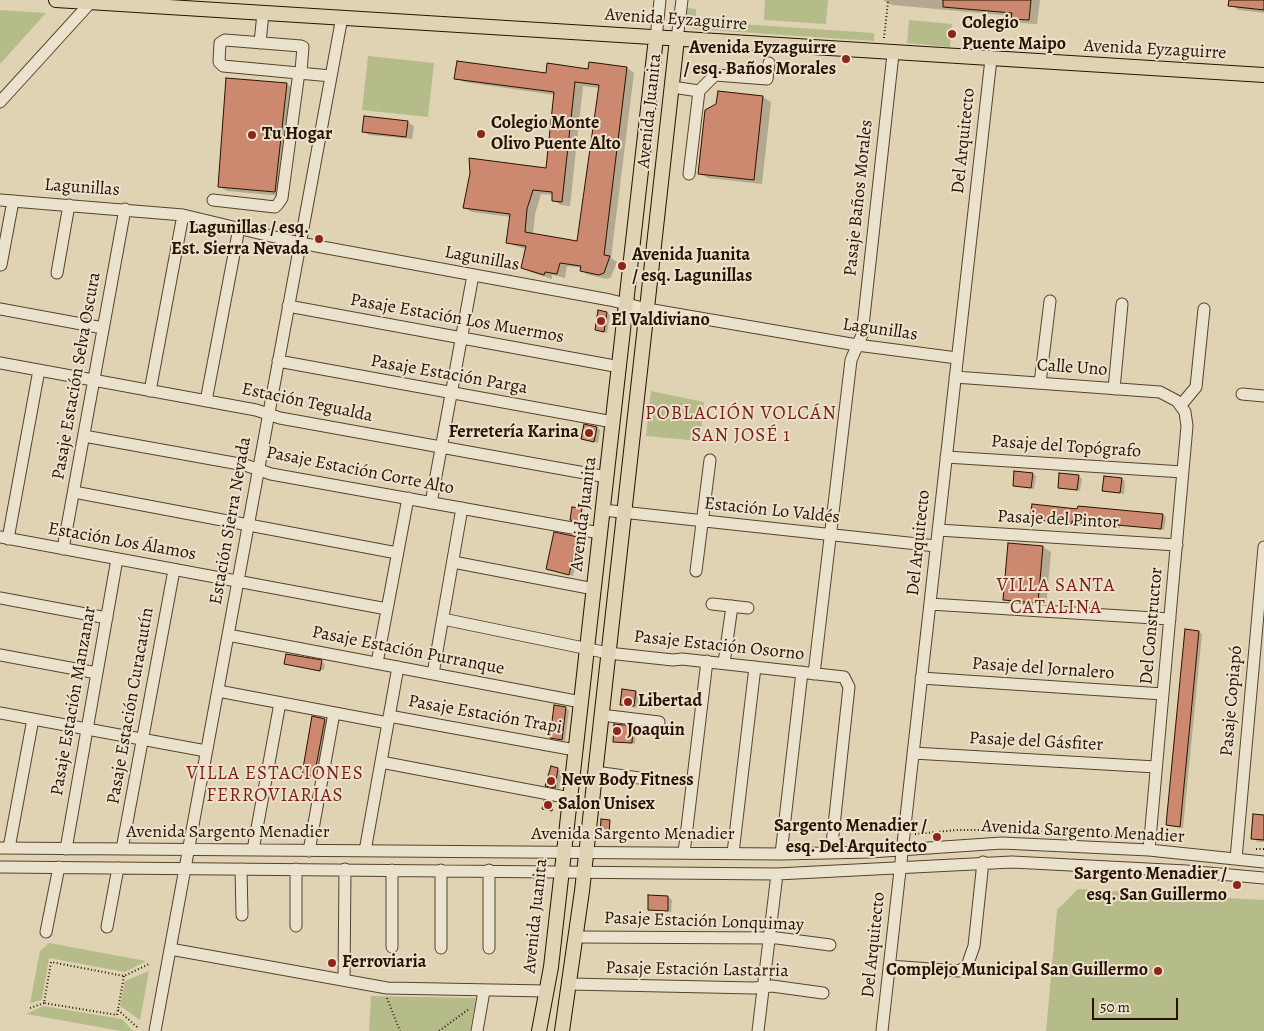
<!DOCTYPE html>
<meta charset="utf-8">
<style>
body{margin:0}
#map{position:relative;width:1264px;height:1031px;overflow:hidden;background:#e0d3b4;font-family:Alegreya,serif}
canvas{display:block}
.scale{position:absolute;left:1092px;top:998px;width:86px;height:22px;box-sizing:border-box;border:2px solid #291200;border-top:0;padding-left:6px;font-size:15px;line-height:18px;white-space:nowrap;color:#291200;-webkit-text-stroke:4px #ebe2ce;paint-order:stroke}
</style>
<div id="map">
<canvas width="1264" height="1031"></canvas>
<div class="scale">50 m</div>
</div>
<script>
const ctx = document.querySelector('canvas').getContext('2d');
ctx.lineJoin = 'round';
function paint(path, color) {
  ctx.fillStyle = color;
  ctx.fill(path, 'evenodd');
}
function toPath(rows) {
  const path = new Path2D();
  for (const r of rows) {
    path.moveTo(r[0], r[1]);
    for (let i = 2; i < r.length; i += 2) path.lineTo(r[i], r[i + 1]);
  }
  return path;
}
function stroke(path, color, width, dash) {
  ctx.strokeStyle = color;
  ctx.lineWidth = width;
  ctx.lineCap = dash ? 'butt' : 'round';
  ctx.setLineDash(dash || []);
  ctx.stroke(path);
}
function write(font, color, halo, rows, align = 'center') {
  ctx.font = font + ' Alegreya,serif';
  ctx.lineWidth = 4;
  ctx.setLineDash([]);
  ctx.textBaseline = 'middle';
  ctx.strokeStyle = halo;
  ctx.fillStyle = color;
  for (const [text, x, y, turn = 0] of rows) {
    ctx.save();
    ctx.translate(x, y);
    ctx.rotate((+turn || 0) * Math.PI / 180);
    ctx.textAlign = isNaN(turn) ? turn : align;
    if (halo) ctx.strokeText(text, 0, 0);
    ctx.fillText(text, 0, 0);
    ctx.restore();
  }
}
paint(toPath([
 [765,0,828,0,826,24,764,20],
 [687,8,696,9,696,21,874,33,874,41,694,29,686,25],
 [0,10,46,13,0,64],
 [909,20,952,24,950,47,907,43],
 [368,56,434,63,428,117,362,110],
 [651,391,704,402,700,441,646,436],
 [1078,889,1264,900,1264,1031,1046,1031,1057,910],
 [49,943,146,961,125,972,49,958,42,1000,30,1003,40,951],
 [149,971,140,1020,120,1006,125,981],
 [371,996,476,998,470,1031,369,1031],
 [43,1006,122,1019,133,1031,121,1031,26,1014]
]), '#b6bb8a');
paint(toPath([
 [883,0,1040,0,1037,24,1021,23,1013,16,892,5],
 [1232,0,1264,0,1264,13,1239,10,1231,5],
 [627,68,634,73,611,258,617,262,611,277,607,279,589,275,581,271,582,268,567,266,565,278,552,275,552,279,530,272,523,268,526,249,515,246,507,242,511,217,472,212,464,208,548,169,555,95,464,82,456,78],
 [583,86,599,88,578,242,533,235,535,214,541,194,553,195,553,200,561,205,570,206],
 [286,84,295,89,283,196,227,191,219,186],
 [763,97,771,102,762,184,708,178,699,173],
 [407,122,414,126,412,139,369,135,363,131],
 [607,313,610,315,607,333,596,330],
 [597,428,600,430,598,443,582,438],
 [1032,474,1036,476,1034,489,1014,485],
 [1078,476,1082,479,1080,491,1059,487],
 [1122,479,1125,481,1124,494,1103,490],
 [581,510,581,522,573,520],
 [1078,511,1162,515,1166,517,1164,530,1120,525,1120,528,1036,520,1032,518],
 [577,538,581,540,573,576,548,568],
 [1043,547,1051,552,1046,607,1013,604,1004,599],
 [1199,632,1202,634,1183,828,1167,825],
 [322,662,325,664,324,670,287,663],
 [635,692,639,694,637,708,621,704],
 [565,708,569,710,565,741,551,737],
 [324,720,328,722,318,778,307,776,303,774],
 [632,728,636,730,635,744,614,741],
 [552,768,562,771,559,789,547,785],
 [1264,816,1264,842,1258,842,1252,838],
 [610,821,610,834,601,833],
 [668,897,672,900,671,912,649,909]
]), '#0003');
const building = toPath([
 [943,0,1031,0,1029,20,1011,19,1012,13,943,7,943,0],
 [1229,0,1264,0,1264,10,1228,6,1229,0],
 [457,61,546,73,547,63,588,69,589,62,627,67,604,255,610,256,604,273,599,275,580,271,581,266,560,263,557,274,545,272,544,275,521,268,526,246,506,243,510,214,463,208,470,173,469,158,546,168,554,92,454,79,457,61],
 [575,82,599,85,577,241,525,232,527,209,533,190,552,192,552,201,562,202,575,82],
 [226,78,287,83,275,192,218,187,226,78],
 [718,91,763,96,754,180,698,174,705,110,716,104,718,91],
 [364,116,408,121,406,137,362,132,364,116],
 [598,310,607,312,604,332,595,330,598,310],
 [584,424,597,427,594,442,581,439,584,424],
 [1014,471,1033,473,1031,488,1013,486,1014,471],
 [1059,473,1079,475,1077,490,1058,488,1059,473],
 [1104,476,1122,478,1120,493,1102,491,1104,476],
 [1032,504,1077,509,1078,506,1163,514,1161,529,1072,521,1072,524,1030,519,1032,504],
 [572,507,582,508,580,522,570,520,572,507],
 [554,532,578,537,569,575,546,569,554,532],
 [1008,543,1043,546,1038,603,1003,600,1008,543],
 [1185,629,1199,631,1180,827,1166,825,1185,629],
 [286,654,322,660,320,671,284,664,286,654],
 [622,689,636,691,634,706,620,705,622,689],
 [554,705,566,707,562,740,550,738,554,705],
 [312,716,325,719,314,777,302,774,312,716],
 [614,724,633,726,632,743,613,742,614,724],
 [551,766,558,768,555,788,545,786,551,766],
 [544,801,553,802,552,811,542,809,544,801],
 [1253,814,1264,815,1264,840,1251,839,1253,814],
 [601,819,610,820,609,834,600,833,601,819],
 [648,895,668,896,668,911,648,910,648,895]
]);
paint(building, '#cd896f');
stroke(building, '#291200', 1);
const minor = toPath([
 [656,38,660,0],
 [677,39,682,0],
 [260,43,263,13],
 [301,71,303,47,301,46,225,40,220,43,219,62,223,66,331,76],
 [672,87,699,91,715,75,767,79,769,63],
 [0,102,91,2],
 [689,174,699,91],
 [0,200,183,215,300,243,610,300,647,309,857,345,957,358],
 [213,200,275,207,278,204,282,198,299,72],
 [1,265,13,201],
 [57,273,69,205],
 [288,306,620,367],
 [0,309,103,328],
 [278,361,613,422],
 [0,363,256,410,280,418,607,477],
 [955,377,1160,392,1177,401,1185,412,1187,426,1149,850],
 [1040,383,1050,301],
 [1114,389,1122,304],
 [150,391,183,215],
 [1242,394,1264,396],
 [206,401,239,228],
 [1181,405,1196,387,1204,309],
 [84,436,245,465,271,474,600,533],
 [946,457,1183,472],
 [74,492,397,553],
 [431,503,473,275],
 [603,510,936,546],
 [938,530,1177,545],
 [0,537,387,609],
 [8,539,39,370],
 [63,549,125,209],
 [453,562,594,589],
 [696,571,710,460],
 [0,598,107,618],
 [712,604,748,608],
 [930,604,1170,619],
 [443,619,608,653,673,660,682,659,844,677,849,687,831,853],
 [228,635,581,702],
 [0,655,97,673],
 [377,663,408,498],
 [724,663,732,606],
 [433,674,462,508],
 [814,674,851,360,862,335,893,54],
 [921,678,1163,694],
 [218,691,388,723],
 [0,713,206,751],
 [601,715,659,722],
 [389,716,575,750],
 [913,753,1156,767],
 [381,762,570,798],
 [595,772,654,780],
 [0,848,781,854,870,852,1002,843,1149,850,1264,862],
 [9,848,33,719],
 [66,849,117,559],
 [122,849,174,570],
 [253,850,280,703],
 [309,851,334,713],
 [365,851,398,667],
 [684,853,707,661],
 [733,853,755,667],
 [781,854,802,672],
 [1236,859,1264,547],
 [0,867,777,874,1012,862,1186,871,1264,878],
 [241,869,242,915],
 [296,926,296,869],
 [107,927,118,868],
 [46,932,59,867],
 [576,937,777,938,830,945],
 [392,947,392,870],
 [441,948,441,870],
 [489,948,489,870],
 [170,949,387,988,546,991],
 [889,966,959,971,967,966,974,946,983,862],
 [344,980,345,869],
 [570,984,754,988,772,986,823,993],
 [155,1031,342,17],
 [477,1031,484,991],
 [758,1031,777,874],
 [882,1031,991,59]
]);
const major = toPath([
 [56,0,1264,75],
 [539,1031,551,967,656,38],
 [562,1031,582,891,677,39]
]);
stroke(minor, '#57422d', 13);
stroke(major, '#291200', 16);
stroke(toPath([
 [884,38,888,2],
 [915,834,957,830,1002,830,1135,837],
 [1256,849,1264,849],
 [124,976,117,1015,44,1003,51,962,124,976,149,964],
 [387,998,400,1031],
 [30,1008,44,1003],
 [118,1010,137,1027],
 [439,1031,469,1009]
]), '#291200', 2, [1, 2.5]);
stroke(minor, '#ebe2ce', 11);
stroke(major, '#e0d3b4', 14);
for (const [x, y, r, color] of [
 [952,34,5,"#8f2418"],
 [846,59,5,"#8f2418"],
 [481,134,5,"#8f2418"],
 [252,135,5,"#8f2418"],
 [319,239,5,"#8f2418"],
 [622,266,5,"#8f2418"],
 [601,321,5,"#8f2418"],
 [589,433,5,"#8f2418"],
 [628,702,5,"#8f2418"],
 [617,731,5,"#8f2418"],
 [551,781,5,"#8f2418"],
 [548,805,5,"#8f2418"],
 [937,837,5,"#8f2418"],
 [1237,885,5,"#8f2418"],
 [332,963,5,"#8f2418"],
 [1158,971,5,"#8f2418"]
]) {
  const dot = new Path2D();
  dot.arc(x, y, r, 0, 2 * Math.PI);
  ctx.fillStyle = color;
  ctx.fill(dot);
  stroke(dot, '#ebe2ce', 2);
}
write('18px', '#291200', '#ebe2ce', [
 ["Avenida Eyzaguirre",676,20,4],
 ["Avenida Eyzaguirre",1155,50,3],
 ["Avenida Juanita",650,111,-84],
 ["Del Arquitecto",964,141,-84],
 ["Lagunillas",82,188,4],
 ["Pasaje Baños Morales",859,198,-84],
 ["Lagunillas",482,259,10],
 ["Pasaje Estación Los Muermos",457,319,10],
 ["Lagunillas",880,330,8],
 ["Calle Uno",1072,368,4],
 ["Pasaje Estación Parga",449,375,10],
 ["Pasaje Estación Selva Oscura",77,376,-80],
 ["Estación Tegualda",307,403,12],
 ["Pasaje del Topógrafo",1066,447,4],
 ["Pasaje Estación Corte Alto",360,471,11],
 ["Estación Lo Valdés",772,511,6],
 ["Avenida Juanita",584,514,-83],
 ["Pasaje del Pintor",1058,520,3],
 ["Estación Sierra Nevada",231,521,-80],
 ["Estación Los Álamos",122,542,10],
 ["Del Arquitecto",919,543,-84],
 ["Del Constructor",1152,626,-85],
 ["Pasaje Estación Osorno",719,646,6],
 ["Pasaje Estación Purranque",408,651,11],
 ["Pasaje del Jornalero",1043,669,4],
 ["Pasaje Estación Manzanar",74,701,-80],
 ["Pasaje Copiapó",1232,701,-85],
 ["Pasaje Estación Curacautín",131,706,-80],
 ["Pasaje Estación Trapi",485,715,10],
 ["Pasaje del Gásfiter",1036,742,3],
 ["Avenida Sargento Menadier",1083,832,3],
 ["Avenida Sargento Menadier",228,833],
 ["Avenida Sargento Menadier",633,835],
 ["Avenida Juanita",536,916,-84],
 ["Pasaje Estación Lonquimay",704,922,2],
 ["Del Arquitecto",874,945,-84],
 ["Pasaje Estación Lastarria",697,970,1]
]);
write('bold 18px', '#291200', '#ebe2ce', [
 ["Colegio",962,24],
 ["Puente Maipo",962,45],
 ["Avenida Eyzaguirre",836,49,"right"],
 ["/ esq. Baños Morales",836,70,"right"],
 ["Colegio Monte",491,124],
 ["Olivo Puente Alto",491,145],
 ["Tu Hogar",262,135],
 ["Lagunillas / esq.",309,229,"right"],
 ["Est. Sierra Nevada",309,250,"right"],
 ["Avenida Juanita",632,256],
 ["/ esq. Lagunillas",632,277],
 ["El Valdiviano",611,321],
 ["Ferretería Karina",579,433,"right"],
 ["Libertad",638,702],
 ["Joaquin",627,731],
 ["New Body Fitness",561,781],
 ["Salon Unisex",558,805],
 ["Sargento Menadier /",927,827,"right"],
 ["esq. Del Arquitecto",927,848,"right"],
 ["Sargento Menadier /",1227,875,"right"],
 ["esq. San Guillermo",1227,896,"right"],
 ["Ferroviaria",342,963],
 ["Complejo Municipal San Guillermo",1148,971,"right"]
], 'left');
ctx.letterSpacing = '1px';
write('19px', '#7a1f14', '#ebe2ce', [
 ["POBLACIÓN VOLCÁN",741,414],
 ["SAN JOSÉ 1",741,436],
 ["VILLA SANTA",1056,586],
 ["CATALINA",1056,608],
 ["VILLA ESTACIONES",275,774],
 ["FERROVIARIAS",275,796]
]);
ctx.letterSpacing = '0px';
</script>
